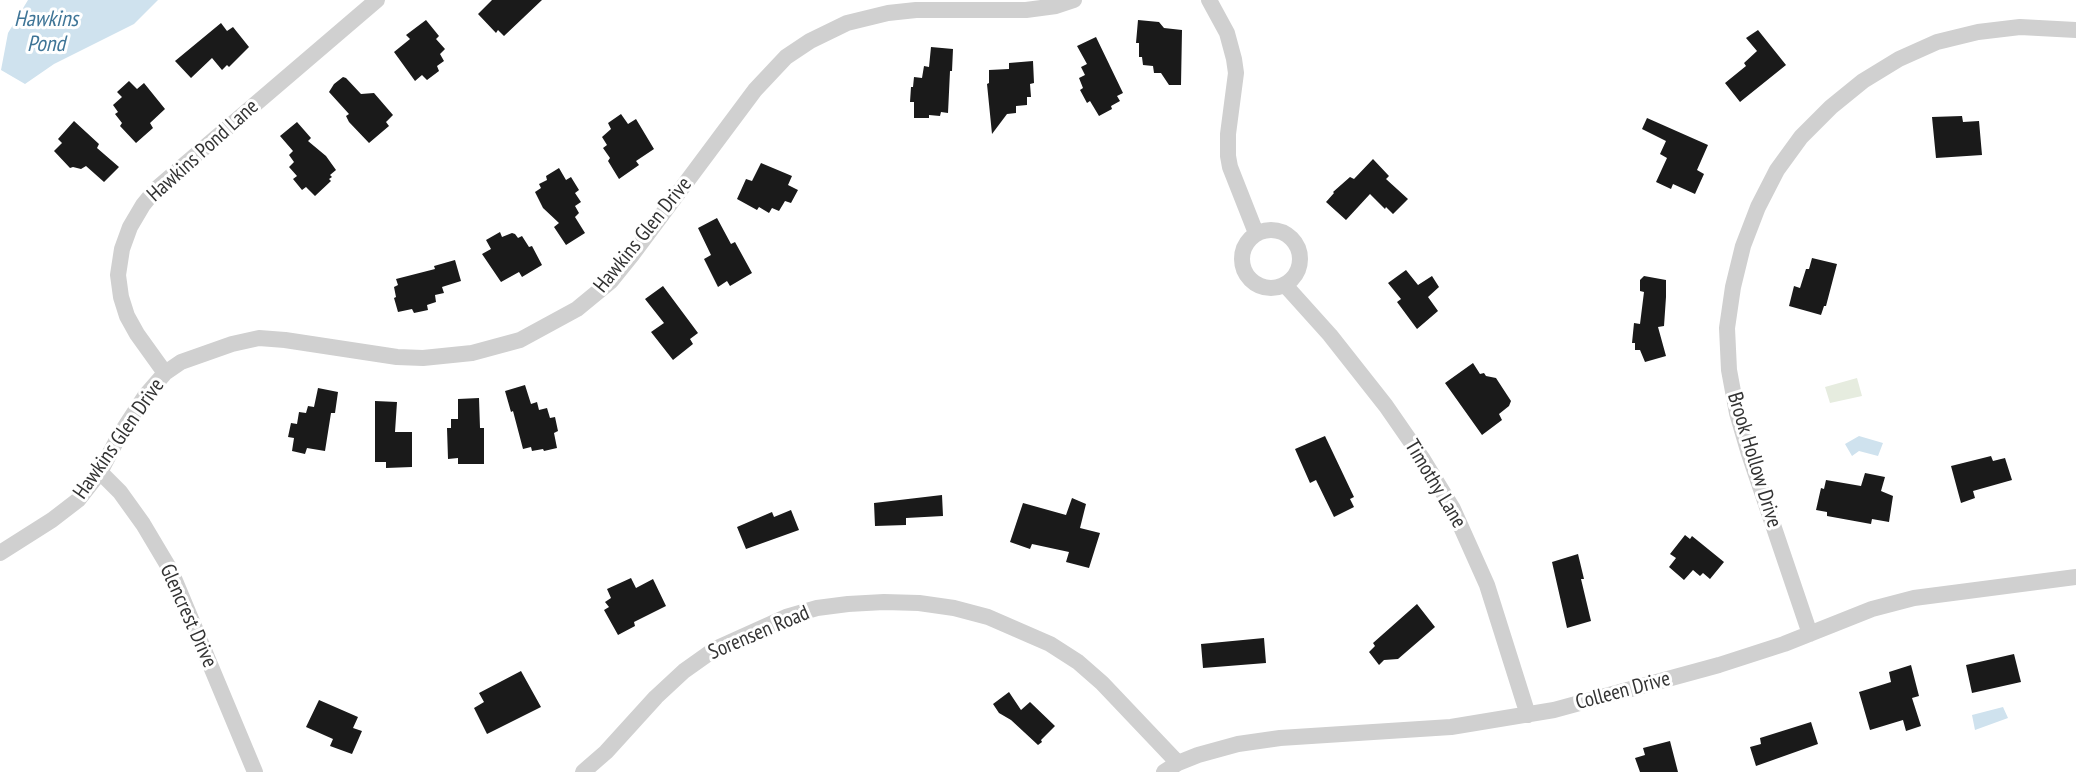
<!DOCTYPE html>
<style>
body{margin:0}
canvas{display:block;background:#fff}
</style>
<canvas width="2076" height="772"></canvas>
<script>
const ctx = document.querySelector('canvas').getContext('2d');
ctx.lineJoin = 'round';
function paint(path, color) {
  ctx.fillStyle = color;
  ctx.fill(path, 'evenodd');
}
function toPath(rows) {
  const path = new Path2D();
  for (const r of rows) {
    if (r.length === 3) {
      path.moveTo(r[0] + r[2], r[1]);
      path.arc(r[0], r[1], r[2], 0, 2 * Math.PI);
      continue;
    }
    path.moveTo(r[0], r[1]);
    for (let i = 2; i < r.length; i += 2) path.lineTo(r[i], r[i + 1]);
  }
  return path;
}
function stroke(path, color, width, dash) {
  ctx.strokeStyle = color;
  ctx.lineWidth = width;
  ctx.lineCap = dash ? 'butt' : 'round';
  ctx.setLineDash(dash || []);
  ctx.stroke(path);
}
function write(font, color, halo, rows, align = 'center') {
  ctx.font = font + ' "PT Sans Narrow",sans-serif';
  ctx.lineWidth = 6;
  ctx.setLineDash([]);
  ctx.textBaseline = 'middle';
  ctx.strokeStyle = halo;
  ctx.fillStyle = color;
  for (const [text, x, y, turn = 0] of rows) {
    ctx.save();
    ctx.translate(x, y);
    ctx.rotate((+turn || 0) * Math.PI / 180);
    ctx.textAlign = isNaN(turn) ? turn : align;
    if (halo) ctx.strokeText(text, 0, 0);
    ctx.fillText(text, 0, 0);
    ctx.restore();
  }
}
paint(toPath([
 [1857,378,1862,396,1830,403,1825,387]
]), '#e6ecdf');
paint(toPath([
 [28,0,158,0,134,24,54,64,25,84,1,70,8,33],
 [1859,436,1883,443,1878,456,1859,451,1852,456,1845,444],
 [2003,707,2008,718,1975,730,1972,715]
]), '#cfe2ee');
paint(toPath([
 [492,0,542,0,504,36,498,30,496,33,478,14],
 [426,20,439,36,436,39,445,49,440,54,444,61,437,66,439,71,427,80,422,75,415,81,394,52,410,39,406,35],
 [1138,20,1159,22,1164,28,1182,30,1181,85,1169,85,1161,73,1154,73,1153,66,1143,65,1142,57,1139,57,1139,43,1136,43],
 [221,23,227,31,233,27,249,47,229,67,227,65,222,70,212,58,191,78,175,61],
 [1758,30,1786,65,1740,102,1725,83,1746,66,1744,63,1757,51,1746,38],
 [1096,37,1123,93,1117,96,1120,101,1111,106,1112,109,1099,116,1090,101,1087,103,1080,90,1083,88,1079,78,1085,75,1081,67,1087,64,1077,46],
 [931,47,953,49,952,71,950,71,948,113,941,112,940,116,929,115,929,118,914,118,914,102,910,102,911,87,913,87,914,77,922,78,924,66,929,67],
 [1033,61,1034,83,1030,84,1031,97,1027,97,1027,105,1016,106,1016,113,1007,114,992,134,987,84,989,83,989,70,1009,69,1009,63],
 [343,77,346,78,361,94,374,93,393,115,386,122,389,126,369,143,349,122,346,116,349,114,329,92,334,84],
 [129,81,137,89,144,83,165,109,150,123,153,128,136,143,120,126,122,123,115,114,118,112,113,105,122,97,117,92],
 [621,114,628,124,636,119,654,149,636,161,639,165,619,179,608,161,610,158,603,148,607,145,602,137,611,129,608,123],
 [1962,116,1963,122,1979,121,1982,155,1936,158,1932,117],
 [1647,118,1708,145,1697,170,1704,174,1695,194,1673,184,1671,189,1656,182,1667,158,1660,154,1666,141,1642,129],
 [74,121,99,144,97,148,119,167,104,182,86,166,81,169,73,167,70,168,54,151,62,143,58,139],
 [297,122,311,138,308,141,326,156,336,170,330,175,332,177,329,179,331,181,315,196,306,187,302,190,293,179,297,176,289,167,294,162,289,155,293,151,280,136],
 [1373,159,1389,176,1386,179,1408,199,1393,214,1386,207,1385,209,1370,194,1346,220,1326,202,1334,193,1333,192,1350,177,1354,179],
 [761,163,792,176,788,185,798,190,791,203,785,201,779,211,772,208,769,213,759,207,757,210,737,199,746,179,752,181],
 [559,168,566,180,571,177,579,190,575,193,581,202,575,206,579,213,575,217,585,233,566,245,554,227,559,223,543,208,535,192,541,188,539,184,547,180,546,176],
 [717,218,731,244,735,242,752,273,730,286,727,281,718,287,704,259,711,255,698,228],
 [500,232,502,237,512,233,515,234,518,238,522,236,529,247,532,246,542,265,522,277,519,272,501,282,482,254,491,249,486,240],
 [1812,258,1837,264,1826,306,1824,306,1821,315,1789,306,1794,286,1800,288,1806,269,1809,269],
 [455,260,461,281,442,287,444,293,435,295,436,302,427,305,428,310,414,313,412,309,398,312,394,298,396,297,394,287,398,285,396,279,435,269,434,266],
 [1406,270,1418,285,1432,276,1439,287,1428,297,1438,311,1417,329,1397,302,1401,299,1388,283],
 [1644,276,1666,280,1666,297,1664,326,1658,327,1666,356,1645,362,1640,350,1635,350,1635,343,1632,343,1634,323,1640,324,1644,292,1640,291,1640,280],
 [663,286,698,333,690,339,693,344,673,360,651,332,664,323,645,299],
 [1473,363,1480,374,1484,373,1486,376,1496,378,1511,401,1509,406,1499,414,1502,420,1482,435,1445,383],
 [525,385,531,404,537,402,539,410,547,408,550,418,555,417,558,431,554,433,557,448,544,451,543,449,532,451,531,447,523,449,513,411,511,412,505,391],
 [318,388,338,392,335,413,331,413,325,451,307,448,305,454,292,451,294,438,288,437,291,423,297,424,299,412,306,413,308,406,314,407],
 [479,398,480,428,484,428,484,464,458,464,458,458,448,459,447,428,451,428,451,419,458,419,458,399],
 [375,401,397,402,395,432,412,432,412,467,386,468,386,462,375,462],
 [1325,436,1354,497,1350,499,1354,507,1334,517,1316,480,1310,483,1295,449],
 [1991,456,1993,461,2005,458,2012,480,1973,491,1975,498,1961,503,1951,466],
 [1865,473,1885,477,1881,491,1893,496,1889,522,1872,519,1871,524,1827,516,1827,512,1816,510,1821,488,1824,489,1826,480,1861,486],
 [942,495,943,516,906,518,906,525,875,526,874,503],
 [1072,498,1086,504,1080,528,1100,533,1089,568,1066,562,1069,552,1032,544,1030,549,1010,542,1023,503,1066,515],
 [791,510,799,530,746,549,737,527,772,512,774,517],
 [1685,535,1690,539,1692,536,1724,562,1710,579,1703,573,1700,576,1693,570,1684,580,1669,567,1676,558,1670,554],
 [1578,554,1584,579,1581,579,1591,621,1567,628,1552,562],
 [631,578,636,588,653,579,666,606,634,622,635,626,618,635,604,610,609,607,605,602,611,598,607,589],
 [1417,604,1435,627,1398,659,1384,660,1379,665,1369,652,1375,646,1373,643],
 [1264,638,1266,663,1203,668,1201,644],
 [2014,654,2021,682,1972,693,1966,665],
 [1911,665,1919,696,1912,698,1921,726,1906,731,1903,720,1870,730,1859,692,1891,682,1889,672],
 [521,671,541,707,487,734,474,708,484,702,479,693],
 [1009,692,1021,710,1030,702,1055,726,1041,740,1042,742,1038,745,1011,720,999,713,993,704],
 [319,700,358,717,353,728,362,731,352,754,330,746,333,739,306,727],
 [1811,722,1818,744,1756,766,1750,747,1761,744,1760,738],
 [1670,741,1678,772,1640,772,1635,758,1645,755,1643,748]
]), '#1a1a1a');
stroke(toPath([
 [1209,0,1227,33,1234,59,1236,73,1228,134,1228,156,1230,167,1256,233],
 [1271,259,29],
 [1285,285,1330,335,1386,406,1422,458,1453,509,1487,585,1528,715],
 [165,373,137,334,127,316,121,297,118,275,122,249,130,227,143,205,156,189,377,0],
 [100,472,120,492,143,524,171,571,255,772],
 [0,553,52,520,78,500,100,472,119,436,145,396,165,373,181,362,232,344,259,338,285,340,397,357,423,358,472,353,520,340,577,309,611,281,632,255,755,90,786,57,810,41,847,23,888,13,916,10,1026,10,1056,6,1074,0],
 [1810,634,1749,454,1737,413,1729,370,1727,328,1733,287,1743,246,1758,207,1777,170,1801,137,1831,107,1863,81,1899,59,1937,42,1978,32,2020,27,2076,30],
 [583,772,606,752,656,697,684,671,715,649,786,617,817,608,848,604,884,602,919,603,954,608,988,617,1050,644,1078,662,1102,683,1178,763],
 [1164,772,1178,763,1198,755,1238,744,1280,738,1451,727,1554,710,1719,665,1784,644,1872,609,1914,598,2076,577]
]), '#d0d0d0', 16);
write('21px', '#333', '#fff', [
 ["Hawkins Pond Lane",203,151,-42],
 ["Hawkins Glen Drive",643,235,-51],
 ["Hawkins Glen Drive",119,439,-55],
 ["Brook Hollow Drive",1754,460,73],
 ["Timothy Lane",1435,484,59],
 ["Glencrest Drive",188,616,66],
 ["Sorensen Road",759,633,-23],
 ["Colleen Drive",1623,691,-15]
]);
write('italic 22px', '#3f7597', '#fff', [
 ["Hawkins",46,20],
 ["Pond",46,45]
]);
</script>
